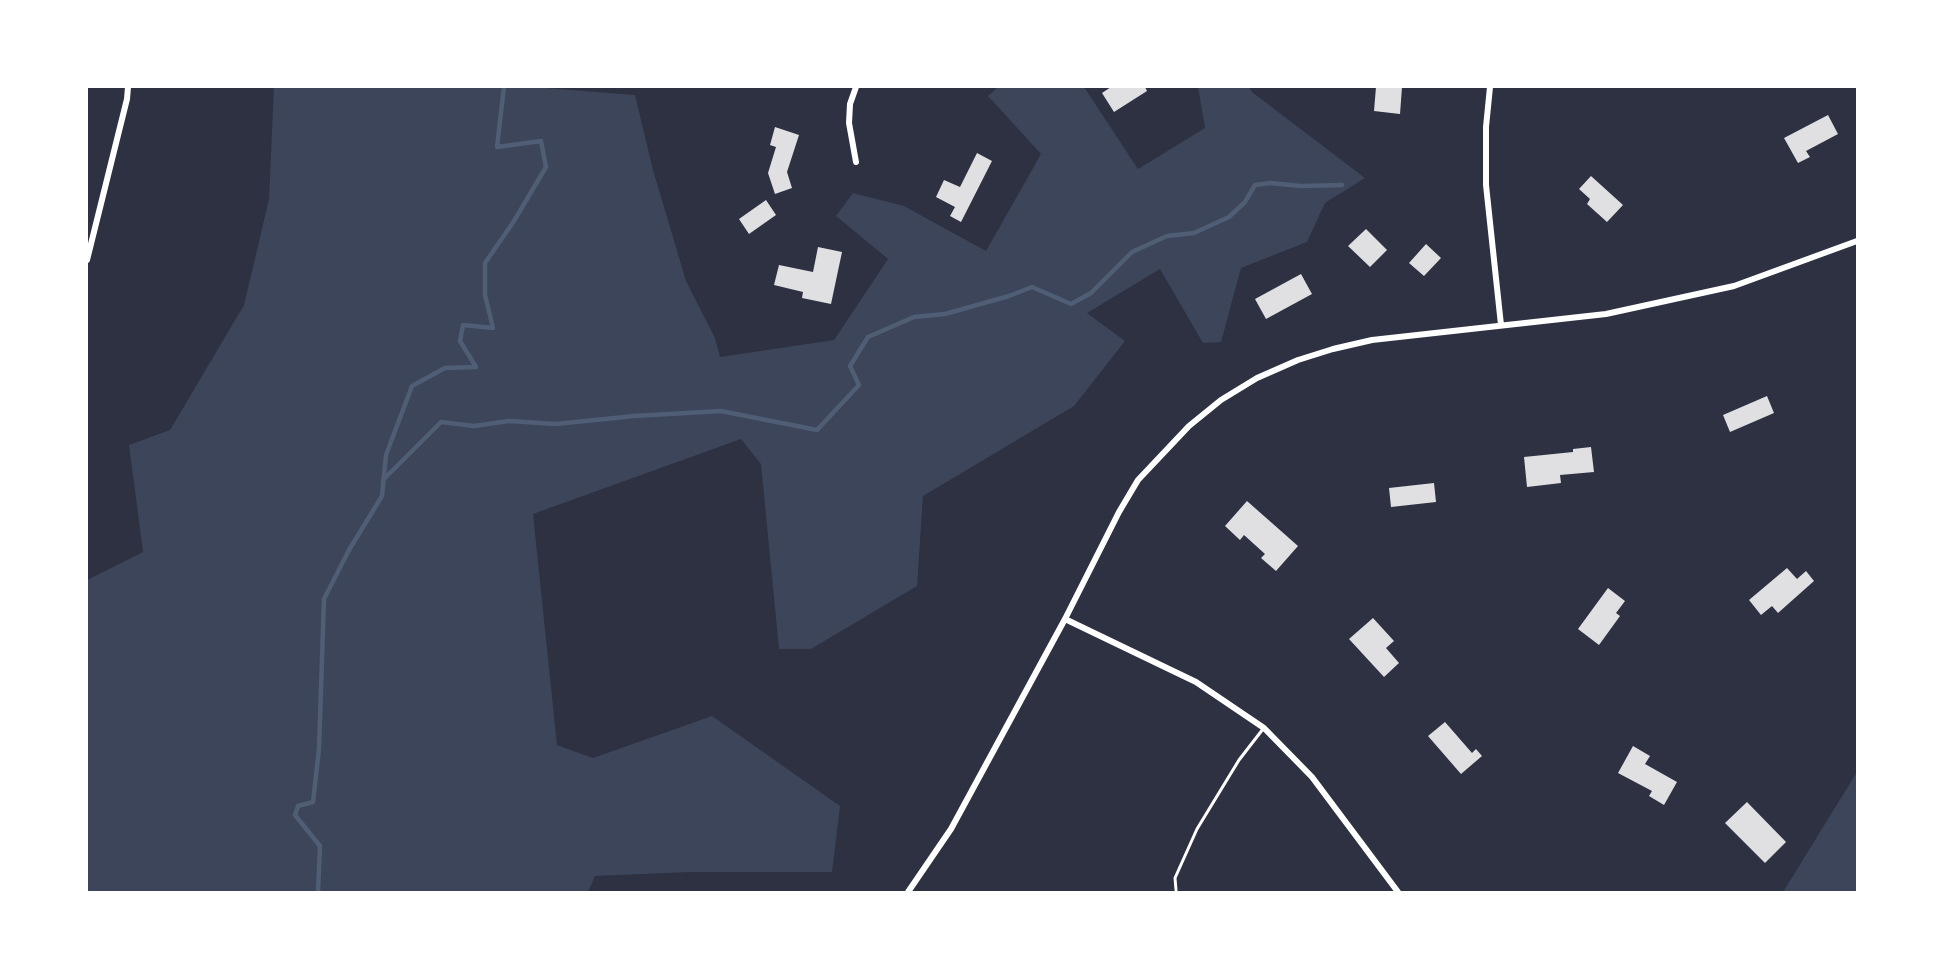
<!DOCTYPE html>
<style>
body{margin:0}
#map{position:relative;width:1944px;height:979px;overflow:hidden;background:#2d3142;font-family:Figtree,sans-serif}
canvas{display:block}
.frame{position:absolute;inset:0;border:88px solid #fff;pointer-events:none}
</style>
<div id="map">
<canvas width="1944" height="979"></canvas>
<div class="frame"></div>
</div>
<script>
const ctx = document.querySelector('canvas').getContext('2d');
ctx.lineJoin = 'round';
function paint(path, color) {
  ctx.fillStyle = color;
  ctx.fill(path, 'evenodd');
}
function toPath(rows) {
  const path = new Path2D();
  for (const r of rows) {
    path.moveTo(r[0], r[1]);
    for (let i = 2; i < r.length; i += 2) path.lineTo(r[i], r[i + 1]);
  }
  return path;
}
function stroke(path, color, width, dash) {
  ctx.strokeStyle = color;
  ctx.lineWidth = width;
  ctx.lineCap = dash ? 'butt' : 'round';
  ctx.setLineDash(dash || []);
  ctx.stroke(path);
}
paint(toPath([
 [274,87,533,87,635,95,653,170,686,281,715,338,720,357,834,340,888,259,836,216,853,193,904,206,986,251,1041,154,988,96,998,87,1084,87,1138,169,1205,128,1198,87,1249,87,1252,92,1365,178,1325,203,1307,242,1241,268,1221,342,1203,343,1160,269,1087,313,1125,341,1074,406,923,496,917,586,811,649,779,649,761,464,741,439,533,514,557,745,593,758,712,716,840,806,832,872,690,872,595,876,588,892,87,892,87,580,143,552,129,445,170,430,244,305,269,199],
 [1857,772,1857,892,1783,892]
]), '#3c4559');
stroke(toPath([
 [383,480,441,422,474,426,509,421,556,424,634,416,721,411,817,430,859,385,850,366,868,337,914,317,945,314,1009,296,1032,287,1071,304,1091,293,1132,252,1167,236,1194,233,1229,217,1245,202,1255,185,1270,183,1301,186,1342,185],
 [318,892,320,846,295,815,298,806,313,802,319,749,324,599,349,550,382,496,386,455,412,386,445,368,476,367,460,341,463,325,493,328,485,295,485,263,514,221,546,167,541,141,497,147,504,87]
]), '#4f5d75', 4.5);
paint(toPath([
 [1111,87,1145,87,1147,91,1114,112,1102,93],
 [1376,87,1402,87,1400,114,1374,111],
 [1828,115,1838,134,1806,151,1810,157,1798,163,1784,138],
 [775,127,799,135,787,172,792,188,775,194,768,173,776,147,770,145],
 [977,153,992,161,961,222,950,216,955,207,936,197,944,180,960,187],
 [1591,176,1623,205,1607,222,1587,204,1590,199,1579,189],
 [766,200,776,215,749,234,739,219],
 [1366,229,1387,250,1370,267,1348,246],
 [1426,244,1441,258,1424,276,1409,263],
 [818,247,842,252,831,304,802,298,803,292,774,285,779,265,813,272],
 [1301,274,1312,294,1266,319,1255,299],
 [1767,396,1774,413,1730,432,1723,415],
 [1591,447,1594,472,1560,475,1561,483,1527,487,1524,457,1573,452,1573,449],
 [1434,483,1436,502,1391,507,1389,488],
 [1247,501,1298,546,1276,571,1261,558,1265,554,1244,535,1240,540,1225,526],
 [1787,568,1797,579,1806,571,1814,581,1778,613,1772,606,1761,615,1749,600],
 [1608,588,1625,601,1616,613,1620,616,1599,645,1578,629],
 [1373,618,1394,641,1386,648,1399,663,1384,677,1349,639],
 [1445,722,1472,753,1476,749,1482,756,1461,774,1428,736],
 [1633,746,1650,756,1645,764,1677,782,1664,805,1649,796,1652,791,1618,773],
 [1747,802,1786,842,1765,863,1725,823]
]), '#e0e0e3');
stroke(toPath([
 [1176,890,1175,878,1197,829,1239,760,1263,729]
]), '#fff', 3);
stroke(toPath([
 [856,87,850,104,849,123,856,162],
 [1490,87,1486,127,1486,185,1501,325],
 [87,260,127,99,128,87],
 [1065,619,1196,682,1264,728,1312,777,1398,892],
 [908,892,951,829,1065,619,1119,512,1138,480,1189,426,1221,400,1257,378,1298,360,1333,349,1372,340,1606,314,1734,286,1857,241]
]), '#fff', 6);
</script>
